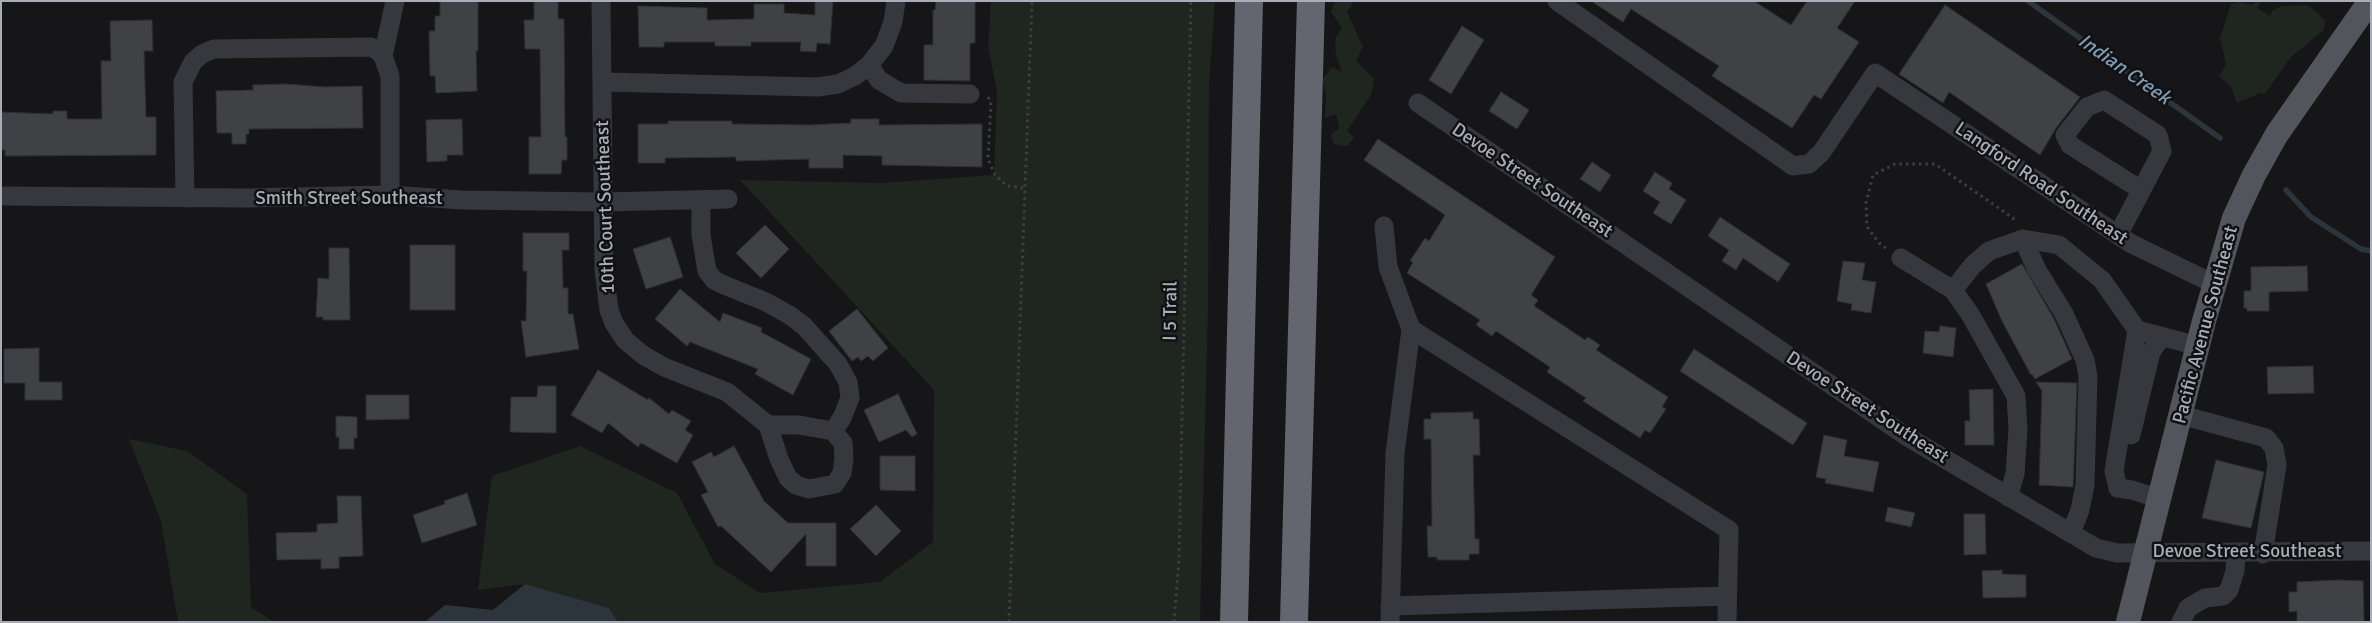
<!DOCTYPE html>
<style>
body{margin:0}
#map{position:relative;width:2372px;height:623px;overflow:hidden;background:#161618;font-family:Signika,sans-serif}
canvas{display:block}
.frame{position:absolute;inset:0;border:2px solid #a8adb8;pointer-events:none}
</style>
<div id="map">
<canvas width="2372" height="623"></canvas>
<div class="frame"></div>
</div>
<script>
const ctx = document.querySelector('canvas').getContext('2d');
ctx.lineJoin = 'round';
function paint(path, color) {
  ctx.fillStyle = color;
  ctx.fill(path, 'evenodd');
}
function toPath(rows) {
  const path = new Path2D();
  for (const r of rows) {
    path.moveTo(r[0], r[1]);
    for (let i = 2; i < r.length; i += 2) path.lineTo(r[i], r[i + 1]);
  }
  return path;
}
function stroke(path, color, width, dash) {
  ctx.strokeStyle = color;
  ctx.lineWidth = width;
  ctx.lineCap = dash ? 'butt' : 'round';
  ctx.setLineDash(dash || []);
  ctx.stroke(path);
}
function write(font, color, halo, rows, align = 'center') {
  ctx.font = font + ' Signika,sans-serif';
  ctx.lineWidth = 5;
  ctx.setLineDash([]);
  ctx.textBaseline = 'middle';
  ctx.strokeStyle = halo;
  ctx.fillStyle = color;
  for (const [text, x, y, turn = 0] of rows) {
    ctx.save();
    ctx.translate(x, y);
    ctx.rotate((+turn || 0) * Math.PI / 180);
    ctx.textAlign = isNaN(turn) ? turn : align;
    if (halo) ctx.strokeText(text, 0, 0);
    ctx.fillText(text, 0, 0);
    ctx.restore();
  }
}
paint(toPath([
 [991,1,1215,1,1209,83,1208,309,1200,622,618,622,609,608,525,584,478,590,492,476,580,446,677,493,715,564,760,593,880,582,933,542,934,390,740,180,883,183,994,175,997,91,988,47],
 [1335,1,1354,1,1347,12,1363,47,1356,61,1374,79,1371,95,1347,131,1354,138,1347,146,1334,144,1331,135,1339,128,1336,114,1325,118,1326,93,1322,80,1332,67,1342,72,1336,56,1335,40,1342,27,1331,12],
 [2256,1,2262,1,2257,8,2270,16,2273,10,2282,6,2307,5,2318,13,2325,21,2324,30,2291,57,2265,94,2260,93,2237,103,2231,87,2219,76,2226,64,2220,38,2231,4,2239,2,2253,5],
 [129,439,187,451,247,494,251,607,274,622,178,622,161,521]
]), '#1e261f');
paint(toPath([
 [525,584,609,608,618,622,425,622,445,605,493,610]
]), '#2c353c');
stroke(toPath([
 [2028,1,2220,138],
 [2286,190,2311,217,2361,249,2371,251]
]), '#2c353c', 5.5);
const building = toPath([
 [440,1,478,1,478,51,476,51,477,91,436,93,435,76,430,76,429,31,435,31,435,16,440,16,440,1],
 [534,1,558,1,558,19,564,19,565,137,567,137,567,160,562,160,561,174,529,174,529,137,541,137,540,49,525,49,524,20,534,20,534,1],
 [815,1,833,1,830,44,817,43,816,52,800,51,801,42,751,42,751,46,715,46,715,42,664,42,664,47,639,47,638,6,707,8,707,20,754,19,754,4,784,4,784,13,815,15,815,1],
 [936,1,975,1,975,43,970,43,970,81,924,80,924,45,933,45,933,10,935,10,936,1],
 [1591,1,1754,1,1791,25,1807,1,1855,1,1837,28,1859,42,1821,99,1814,95,1792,128,1712,76,1719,66,1631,9,1623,22,1591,1],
 [1945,5,2080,97,2056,128,2040,155,1949,92,1943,103,1899,74,1945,5],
 [152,20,153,51,144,51,146,117,156,117,156,155,5,156,5,150,1,150,1,112,53,114,53,111,67,111,67,119,102,119,101,61,111,61,110,21,152,20],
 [1462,26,1484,40,1451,94,1429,80,1462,26],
 [286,84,325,87,362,86,363,128,249,129,249,134,246,134,246,144,232,144,232,133,217,133,216,91,253,90,253,85,286,84],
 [1501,92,1529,110,1517,129,1489,111,1501,92],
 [462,119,463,155,447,155,447,161,427,162,426,120,462,119],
 [851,119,879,119,879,125,982,124,982,167,882,165,882,156,843,155,843,168,809,168,809,159,736,161,736,157,665,158,665,163,638,163,638,124,668,124,668,121,732,121,732,124,809,125,851,123,851,119],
 [1378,139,1555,257,1531,295,1538,300,1534,306,1585,340,1588,337,1600,345,1596,350,1668,397,1662,407,1666,409,1650,433,1645,430,1640,438,1583,401,1586,398,1547,372,1550,367,1496,331,1492,336,1476,325,1480,320,1407,273,1413,262,1410,261,1425,238,1429,241,1445,215,1364,160,1378,139],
 [1592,162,1611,175,1600,192,1580,179,1592,162],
 [1655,172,1672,183,1669,189,1686,200,1671,224,1653,213,1660,202,1643,191,1655,172],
 [1720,217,1790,264,1778,282,1743,258,1736,270,1722,261,1729,250,1708,236,1720,217],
 [765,225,789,249,761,278,736,253,765,225],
 [523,233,569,233,569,250,562,250,563,288,568,288,568,314,573,314,579,349,526,357,521,321,526,321,527,271,523,271,523,233],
 [670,237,683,277,646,289,633,249,670,237],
 [410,245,455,245,455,310,410,310,410,245],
 [329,248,349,248,350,320,323,320,323,317,316,317,318,278,329,279,329,248],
 [1843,261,1865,263,1862,280,1876,282,1871,313,1851,310,1852,304,1837,301,1843,261],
 [2022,264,2054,319,2072,359,2035,379,2032,374,2031,375,2002,321,1986,284,2022,264],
 [2307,266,2308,291,2269,292,2269,311,2247,311,2247,308,2244,308,2244,291,2251,291,2251,267,2307,266],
 [680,289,720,322,723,313,762,328,761,332,811,359,793,395,755,374,758,369,690,342,687,346,655,319,680,289],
 [857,309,888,348,873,361,868,356,861,361,858,357,852,361,829,331,857,309],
 [1940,326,1956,328,1953,357,1923,353,1925,331,1939,332,1940,326],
 [39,348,39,382,62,382,62,400,25,400,25,383,4,383,4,349,39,348],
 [1694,349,1807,423,1793,445,1680,371,1694,349],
 [2313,366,2314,393,2268,394,2267,367,2313,366],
 [598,370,648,400,649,398,669,414,672,410,691,421,685,430,693,435,677,463,641,443,638,447,608,423,602,433,571,415,598,370],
 [2036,382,2077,383,2073,487,2039,485,2042,391,2036,382],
 [538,386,556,386,556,433,510,432,511,397,537,397,538,386],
 [1993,389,1994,445,1965,445,1965,421,1970,421,1969,390,1993,389],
 [898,394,917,434,912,437,906,430,879,442,864,410,898,394],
 [366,395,409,395,409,419,366,420,366,395],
 [1473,412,1473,419,1479,419,1480,455,1473,455,1475,539,1479,539,1479,554,1469,554,1469,560,1437,560,1437,557,1428,557,1427,526,1432,526,1431,439,1424,439,1424,419,1431,419,1431,413,1473,412],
 [336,416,357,417,357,438,354,438,354,449,339,449,339,437,336,437,336,416],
 [1824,435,1847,440,1844,456,1879,462,1873,492,1825,483,1826,479,1816,477,1824,435],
 [734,446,764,501,788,523,836,523,836,566,806,566,806,534,771,572,721,526,718,527,701,495,708,492,692,462,711,452,714,457,734,446],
 [880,456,915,456,915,491,880,490,880,456],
 [2216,460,2264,472,2251,528,2202,518,2216,460],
 [467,493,477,525,422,543,413,515,445,504,444,501,467,493],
 [337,496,361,496,363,556,339,557,339,568,321,569,321,559,277,560,276,533,317,532,317,524,338,523,337,496],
 [876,505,901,531,876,556,850,529,876,505],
 [1888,507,1915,513,1911,527,1885,521,1888,507],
 [1964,514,1985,514,1986,554,1964,555,1964,514],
 [2002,570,2002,574,2026,575,2026,597,1983,598,1982,571,2002,570],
 [2338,580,2363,581,2364,622,2297,622,2297,611,2289,612,2289,592,2297,592,2297,582,2338,580]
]);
paint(building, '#404145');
stroke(building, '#303034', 1);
stroke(toPath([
 [988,97,991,102,988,159,995,175,1007,186,1025,188],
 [1886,248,1881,245,1867,227,1866,203,1873,175,1895,164,1935,164,2013,218,2015,223],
 [1009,622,1032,1],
 [1174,622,1179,558,1191,1]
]), '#3d3f44', 3, [2.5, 4]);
stroke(toPath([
 [601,1,604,269,609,310,614,323,625,340,643,355,664,367,727,392,768,425,779,459,788,478,796,485,809,489,835,484,842,473,844,459,843,443,833,431,799,425,768,425],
 [1557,1,1793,166,1809,164,1821,153,1875,73,2130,243,2214,284],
 [383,56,395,1],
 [869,65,879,80,901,93,970,94],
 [603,82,818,87,838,84,855,76,869,65,884,46,893,22,896,1],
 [1418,103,1906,436,2096,548,2117,553,2371,551],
 [1,196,245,198,390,195,462,200,603,202,728,199],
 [185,198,183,82,193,62,202,54,214,49,371,47,378,51,383,56,390,76,390,195],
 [701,200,701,235,707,271,714,280,724,285,766,302,791,316,804,326,838,364,848,382,850,398,842,418,833,431],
 [1384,226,1388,267,1411,329],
 [2118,235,2162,151,2158,135,2104,100,2087,107,2065,135,2070,145,2141,190],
 [2023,239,2059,245,2102,280,2137,330,2198,346],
 [1901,258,1953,290],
 [2137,330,2114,471,2118,488,2132,490,2160,499],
 [2181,415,2266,438,2274,448,2277,465,2263,554],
 [2131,435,2151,352,2161,338],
 [2008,497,2015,474,2018,429,2016,396,1970,314,1953,290,1973,265,1989,251,2023,239,2037,270,2064,314,2085,360,2088,376,2085,485,2080,510,2071,533],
 [1390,606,1727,596],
 [1390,622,1395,453,1411,329,1729,530,1727,622],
 [2181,622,2188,608,2205,598,2223,596,2229,590,2235,571,2236,554]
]), '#37383d', 19);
stroke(toPath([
 [2128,622,2204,321,2234,218,2254,175,2277,134,2370,1]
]), '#53555c', 24);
stroke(toPath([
 [1234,622,1249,1],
 [1294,622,1311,1]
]), '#63666e', 28);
write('19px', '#a8adb8', '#111113', [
 ["Devoe Street Southeast",1532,181,34],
 ["Langford Road Southeast",2041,184,34],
 ["Smith Street Southeast",349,199],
 ["10th Court Southeast",606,207,-92],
 ["I 5 Trail",1171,311,-89],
 ["Pacific Avenue Southeast",2206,325,-75],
 ["Devoe Street Southeast",1867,408,33],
 ["Devoe Street Southeast",2247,552]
]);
write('italic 20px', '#7f9bb3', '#111113', [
 ["Indian Creek",2124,70,35]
]);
</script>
